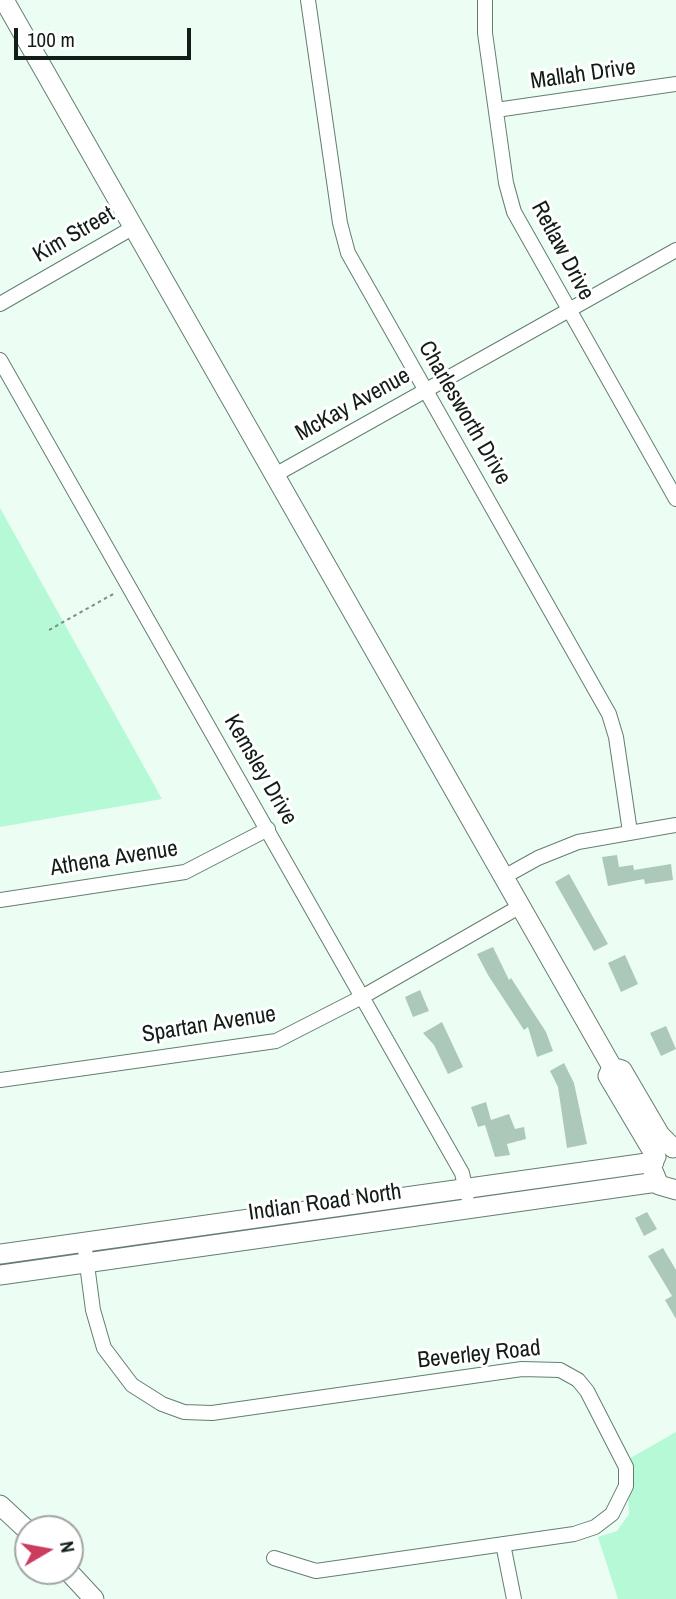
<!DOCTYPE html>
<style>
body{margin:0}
#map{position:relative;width:676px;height:1599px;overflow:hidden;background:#ecfef4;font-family:"Archivo Narrow",sans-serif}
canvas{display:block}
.north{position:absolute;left:14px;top:1515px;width:70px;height:70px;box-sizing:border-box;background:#fff;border:2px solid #a0a5a2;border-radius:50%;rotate:80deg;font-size:19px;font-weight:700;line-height:28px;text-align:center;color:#121d17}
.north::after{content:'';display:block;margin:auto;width:24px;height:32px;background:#cc3c5d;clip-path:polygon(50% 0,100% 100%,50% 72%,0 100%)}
.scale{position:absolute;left:14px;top:28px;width:177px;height:32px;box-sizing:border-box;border:4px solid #121d17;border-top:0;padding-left:9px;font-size:21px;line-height:24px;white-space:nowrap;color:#121d17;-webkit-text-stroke:5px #fff;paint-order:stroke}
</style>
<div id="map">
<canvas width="676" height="1599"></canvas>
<div class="north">N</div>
<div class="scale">100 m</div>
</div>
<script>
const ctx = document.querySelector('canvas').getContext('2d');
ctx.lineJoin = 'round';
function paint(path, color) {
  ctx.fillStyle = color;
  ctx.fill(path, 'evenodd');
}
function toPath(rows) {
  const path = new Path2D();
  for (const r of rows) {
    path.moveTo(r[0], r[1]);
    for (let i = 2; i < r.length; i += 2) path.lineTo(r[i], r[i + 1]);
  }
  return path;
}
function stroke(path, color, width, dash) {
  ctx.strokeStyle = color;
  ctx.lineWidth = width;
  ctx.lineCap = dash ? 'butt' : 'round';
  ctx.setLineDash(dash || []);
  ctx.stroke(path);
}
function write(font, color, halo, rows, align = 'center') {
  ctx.font = font + ' "Archivo Narrow",sans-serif';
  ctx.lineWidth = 6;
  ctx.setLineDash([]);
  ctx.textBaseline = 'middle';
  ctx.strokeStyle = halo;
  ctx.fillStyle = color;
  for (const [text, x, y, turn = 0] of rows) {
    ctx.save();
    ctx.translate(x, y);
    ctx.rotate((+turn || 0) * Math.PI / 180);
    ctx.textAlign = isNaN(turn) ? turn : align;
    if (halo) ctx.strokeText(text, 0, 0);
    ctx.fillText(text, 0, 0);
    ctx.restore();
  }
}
paint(toPath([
 [0,508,162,799,0,827],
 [676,1432,676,1599,618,1599,598,1537,617,1531,629,1514,627,1460]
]), '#b5f9d6');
paint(toPath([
 [617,855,619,867,633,865,634,870,671,864,673,880,645,884,644,879,608,886,602,857],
 [569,874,608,944,594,951,555,882],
 [493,947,509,980,511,978,546,1032,553,1051,537,1057,528,1027,524,1030,488,975,477,954],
 [625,955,638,984,621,992,608,963],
 [420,990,429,1011,413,1017,405,997],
 [442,1022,463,1067,448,1074,434,1045,423,1033],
 [666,1026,676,1049,661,1056,650,1033],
 [564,1063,574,1083,587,1144,567,1148,558,1087,550,1071],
 [486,1102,491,1120,509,1114,515,1129,524,1127,526,1139,507,1144,510,1155,495,1157,485,1125,478,1127,471,1107],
 [647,1212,657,1229,644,1236,635,1218],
 [663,1248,676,1270,676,1319,665,1300,672,1296,648,1256]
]), '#abc8b8');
const street = toPath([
 [308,0,340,223,348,253,609,714,616,737,630,832],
 [485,0,485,33,506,183,514,212,676,499],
 [496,110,676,84],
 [0,304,134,227],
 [0,360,462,1173,467,1195],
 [273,476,676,250],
 [502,878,538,858,578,842,676,825],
 [0,900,185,872,268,829],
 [0,1080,276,1041,362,997,519,907],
 [84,1242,93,1310,104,1348,132,1385,162,1404,184,1412,212,1413,522,1369,560,1370,578,1380,587,1391,626,1467,626,1486,612,1514,595,1527,574,1534,316,1571,274,1558],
 [503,1544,514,1599]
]);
const secondary = toPath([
 [4,0,612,1067,622,1070,660,1135,673,1148],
 [612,1067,608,1076,656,1157],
 [653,1171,659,1185,676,1190],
 [0,1254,654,1162],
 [0,1275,657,1182],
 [0,1505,28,1531],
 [68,1571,94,1599]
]);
stroke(street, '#637e6f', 16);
stroke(secondary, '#637e6f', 21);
stroke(toPath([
 [49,630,115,593]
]), '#7e8c84', 2, [3.5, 3.5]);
stroke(street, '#fff', 14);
stroke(secondary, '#fff', 19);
write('23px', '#121d17', '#fff', [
 ["Mallah Drive",583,75,-8],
 ["Kim Street",74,235,-30],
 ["Retlaw Drive",562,251,62],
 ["McKay Avenue",353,405,-29],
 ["Charlesworth Drive",464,413,60],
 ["Kemsley Drive",260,770,60],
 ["Athena Avenue",114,859,-9],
 ["Spartan Avenue",209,1025,-9],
 ["Indian Road North",325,1203,-8],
 ["Beverley Road",479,1355,-6]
]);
</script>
